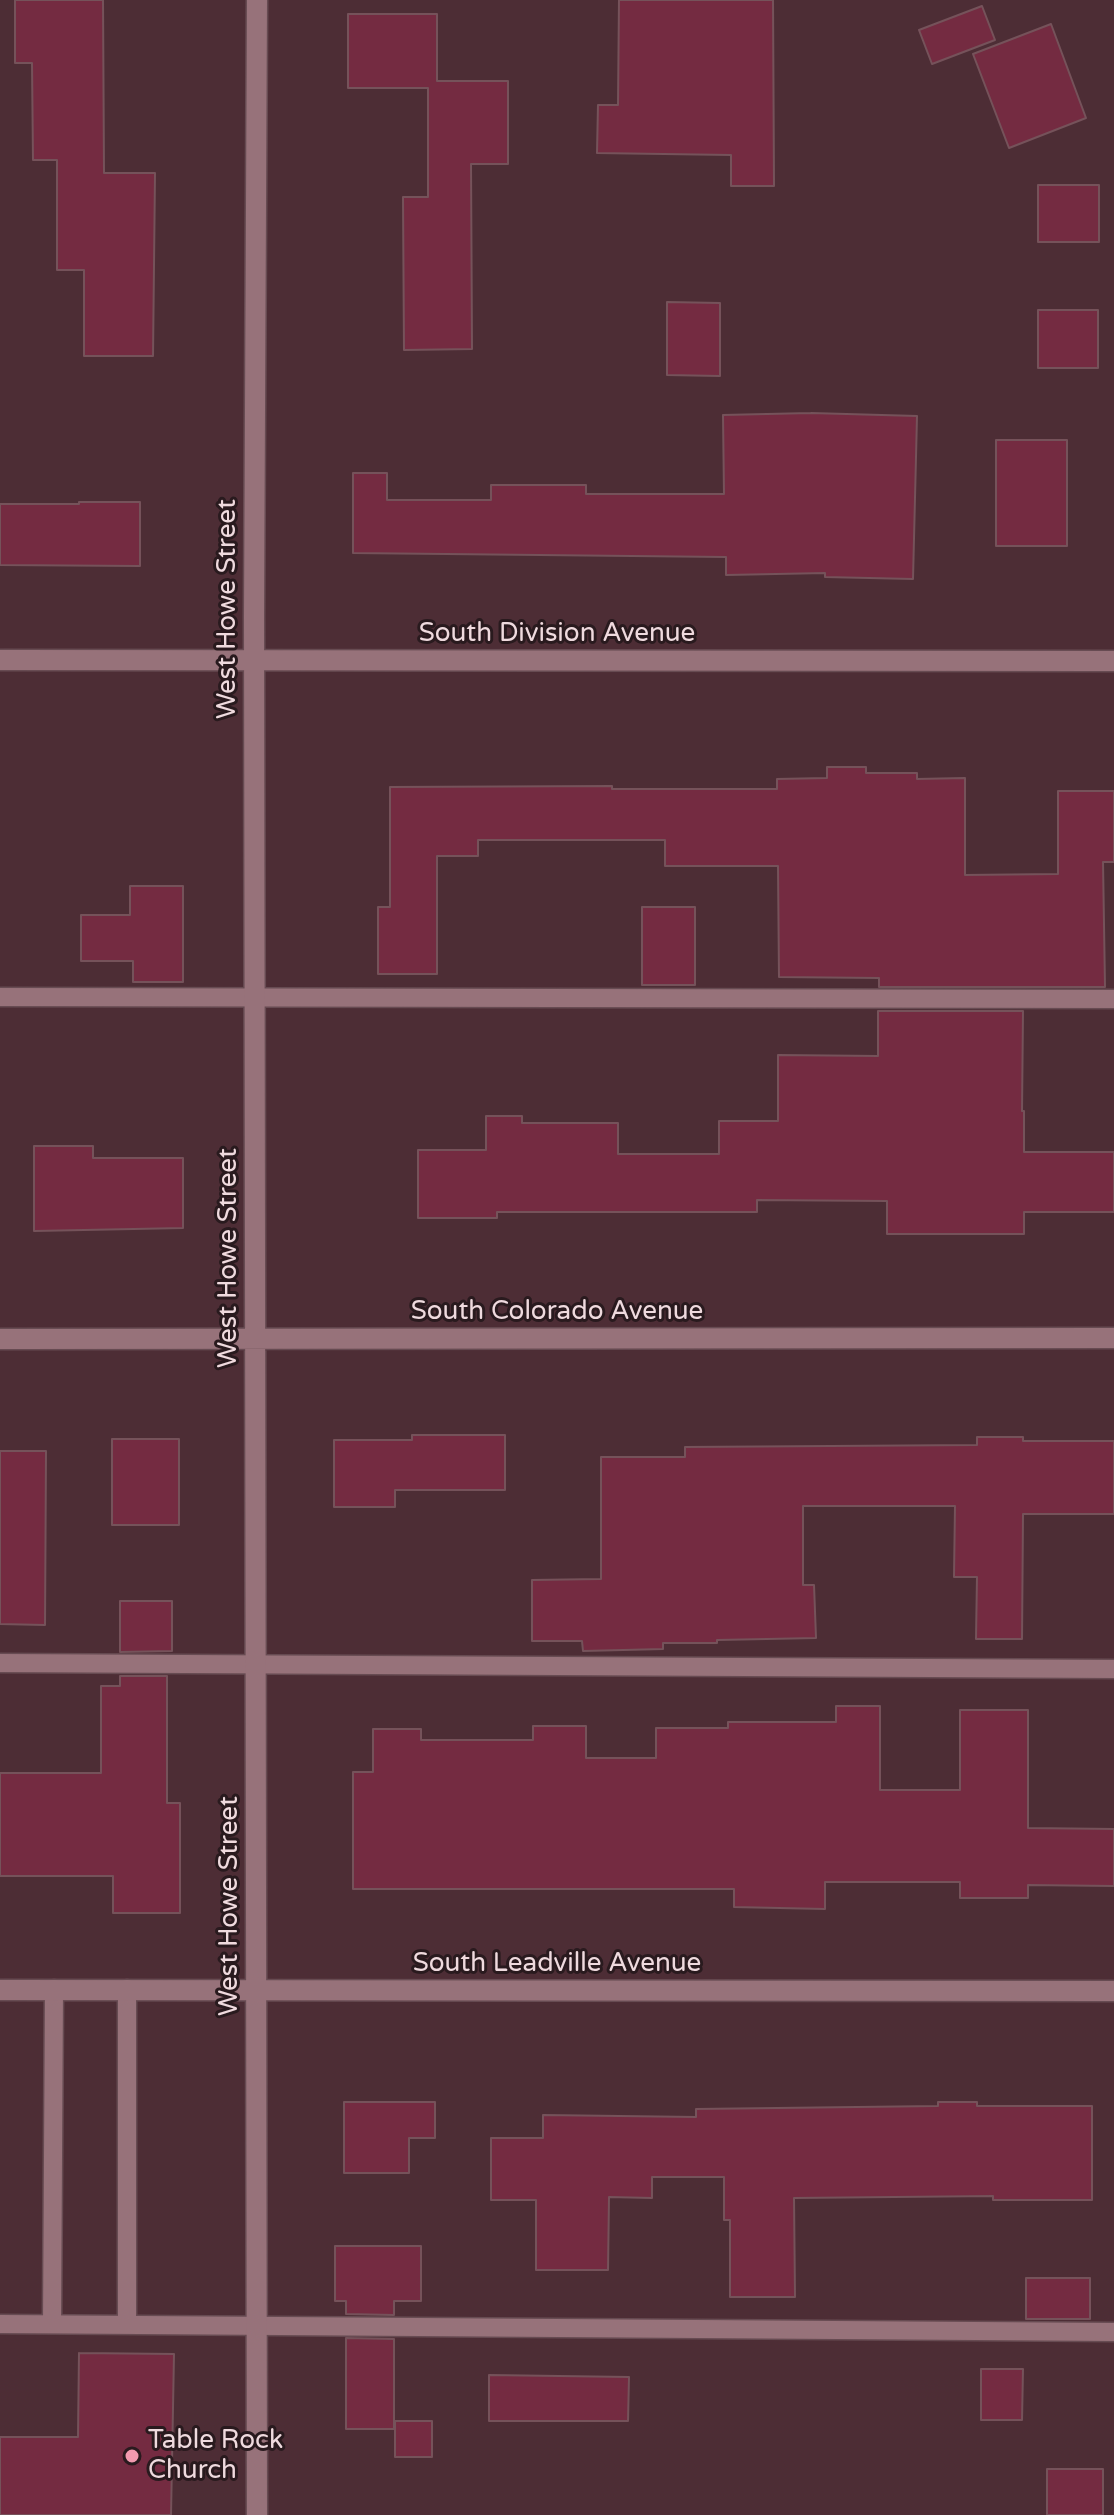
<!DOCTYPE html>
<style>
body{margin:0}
canvas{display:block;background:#4d2d35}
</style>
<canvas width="1114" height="2515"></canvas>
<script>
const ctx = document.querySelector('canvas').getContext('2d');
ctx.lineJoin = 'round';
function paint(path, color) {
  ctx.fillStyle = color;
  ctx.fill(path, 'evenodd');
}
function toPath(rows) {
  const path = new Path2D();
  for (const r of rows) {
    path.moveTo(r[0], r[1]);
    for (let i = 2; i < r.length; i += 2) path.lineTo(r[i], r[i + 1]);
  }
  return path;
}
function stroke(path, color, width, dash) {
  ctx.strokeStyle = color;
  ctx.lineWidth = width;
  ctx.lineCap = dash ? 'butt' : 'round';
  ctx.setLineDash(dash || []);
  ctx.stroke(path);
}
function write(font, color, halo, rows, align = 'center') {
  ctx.font = font + ' "Varela Round",sans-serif';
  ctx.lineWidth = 6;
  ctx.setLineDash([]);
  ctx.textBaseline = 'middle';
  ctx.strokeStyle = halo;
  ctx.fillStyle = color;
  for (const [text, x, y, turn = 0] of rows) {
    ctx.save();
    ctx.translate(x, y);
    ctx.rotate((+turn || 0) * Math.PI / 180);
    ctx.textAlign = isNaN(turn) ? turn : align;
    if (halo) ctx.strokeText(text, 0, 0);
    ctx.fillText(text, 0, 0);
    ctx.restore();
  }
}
const building = toPath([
 [15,0,103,0,104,173,155,173,153,356,84,356,84,270,57,270,57,160,33,160,32,63,15,63,15,0],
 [619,0,773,0,774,186,731,186,731,155,597,153,598,105,618,105,619,0],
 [982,6,995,40,932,64,919,30,982,6],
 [348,14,437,14,437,81,508,81,508,164,471,164,472,349,404,350,403,197,428,197,428,88,348,88,348,14],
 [1051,24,1086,118,1009,148,973,54,1051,24],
 [1038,185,1099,185,1099,242,1038,242,1038,185],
 [667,302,720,303,720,376,667,375,667,302],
 [1038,310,1098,310,1098,368,1038,368,1038,310],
 [811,413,917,416,913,579,825,577,825,573,726,575,726,557,353,553,353,473,387,473,387,500,491,500,491,485,586,485,586,494,724,494,723,415,811,413],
 [996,440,1067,440,1067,546,996,546,996,440],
 [79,502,140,502,140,566,0,565,0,504,79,504,79,502],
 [827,767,866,767,866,773,917,773,917,779,965,778,965,875,1058,874,1058,791,1114,791,1114,862,1103,862,1105,987,879,987,879,978,779,977,778,866,665,866,665,840,478,840,478,856,437,856,437,974,378,974,378,907,390,907,390,787,612,786,612,789,777,789,777,779,827,778,827,767],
 [130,886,183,886,183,982,133,982,133,961,81,961,81,915,130,915,130,886],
 [642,907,695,907,695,985,642,985,642,907],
 [878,1011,1023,1011,1022,1111,1024,1111,1024,1152,1114,1152,1114,1212,1024,1212,1024,1234,887,1234,887,1201,757,1200,757,1212,497,1212,497,1218,418,1218,418,1150,486,1150,486,1116,522,1116,522,1123,618,1123,618,1154,719,1154,719,1121,778,1121,778,1055,878,1056,878,1011],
 [34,1146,93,1146,93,1158,183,1158,183,1228,34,1231,34,1146],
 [412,1435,505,1435,505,1490,395,1490,395,1507,334,1507,334,1440,412,1440,412,1435],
 [977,1437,1023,1437,1023,1441,1114,1441,1114,1514,1023,1514,1022,1639,976,1639,977,1577,954,1577,955,1506,803,1506,803,1585,814,1585,816,1638,717,1640,717,1643,663,1643,663,1649,583,1651,582,1641,532,1641,532,1580,601,1579,601,1457,685,1457,685,1447,977,1445,977,1437],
 [112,1439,179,1439,179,1525,112,1525,112,1439],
 [0,1451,46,1451,45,1625,0,1624,0,1451],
 [120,1601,172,1601,172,1651,120,1652,120,1601],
 [120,1676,167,1676,167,1803,180,1803,180,1913,113,1913,113,1876,0,1876,0,1773,101,1773,101,1686,120,1686,120,1676],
 [836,1706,880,1706,880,1790,960,1790,960,1710,1028,1710,1028,1828,1114,1829,1114,1886,1028,1885,1028,1898,960,1898,960,1882,825,1882,825,1909,734,1907,734,1889,353,1889,353,1772,373,1772,373,1729,421,1729,421,1740,533,1740,533,1726,586,1726,586,1758,656,1758,656,1728,728,1728,728,1722,836,1722,836,1706],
 [344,2102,435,2102,435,2138,409,2138,409,2173,344,2173,344,2102],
 [938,2102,977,2102,977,2106,1092,2106,1092,2200,993,2200,993,2196,794,2198,795,2297,730,2297,730,2220,724,2220,724,2177,652,2177,652,2198,609,2197,608,2270,536,2270,536,2200,491,2200,491,2138,543,2138,543,2115,696,2117,696,2109,938,2106,938,2102],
 [335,2246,421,2246,421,2301,394,2301,394,2315,346,2314,346,2301,335,2301,335,2246],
 [1026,2278,1090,2278,1090,2319,1026,2319,1026,2278],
 [346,2338,394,2339,394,2429,346,2429,346,2338],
 [79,2353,174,2354,171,2515,0,2515,0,2437,78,2437,79,2353],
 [981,2369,1023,2369,1022,2420,981,2420,981,2369],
 [489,2375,629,2377,628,2421,489,2421,489,2375],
 [395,2421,432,2421,432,2457,395,2457,395,2421],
 [1047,2469,1103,2469,1103,2515,1047,2515,1047,2469]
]);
paint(building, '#742b41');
stroke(building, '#75525a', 2);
const service = toPath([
 [0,997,1114,999],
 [0,1663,1114,1669],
 [127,1989,127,2324],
 [0,2324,1114,2332],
 [52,2324,54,1989]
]);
const minor = toPath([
 [0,660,1114,661],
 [0,1339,1114,1338],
 [0,1990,1114,1991],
 [257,2515,254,616,257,0]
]);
stroke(service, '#674b52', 21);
stroke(minor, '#674b52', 23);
stroke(service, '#97727a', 18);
stroke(minor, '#97727a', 20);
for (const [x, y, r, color] of [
 [132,2456,8,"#f29aaf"]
]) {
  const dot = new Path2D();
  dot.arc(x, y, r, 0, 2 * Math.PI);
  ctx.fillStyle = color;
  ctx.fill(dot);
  stroke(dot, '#291a1e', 3);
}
write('26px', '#efdade', '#291a1e', [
 ["West Howe Street",228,609,-90],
 ["South Division Avenue",557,634],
 ["West Howe Street",229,1258,-90],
 ["South Colorado Avenue",557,1312],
 ["West Howe Street",230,1906,-90],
 ["South Leadville Avenue",557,1964]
]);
write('26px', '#efdade', '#291a1e', [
 ["Table Rock",148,2441],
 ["Church",148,2471]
], 'left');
</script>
